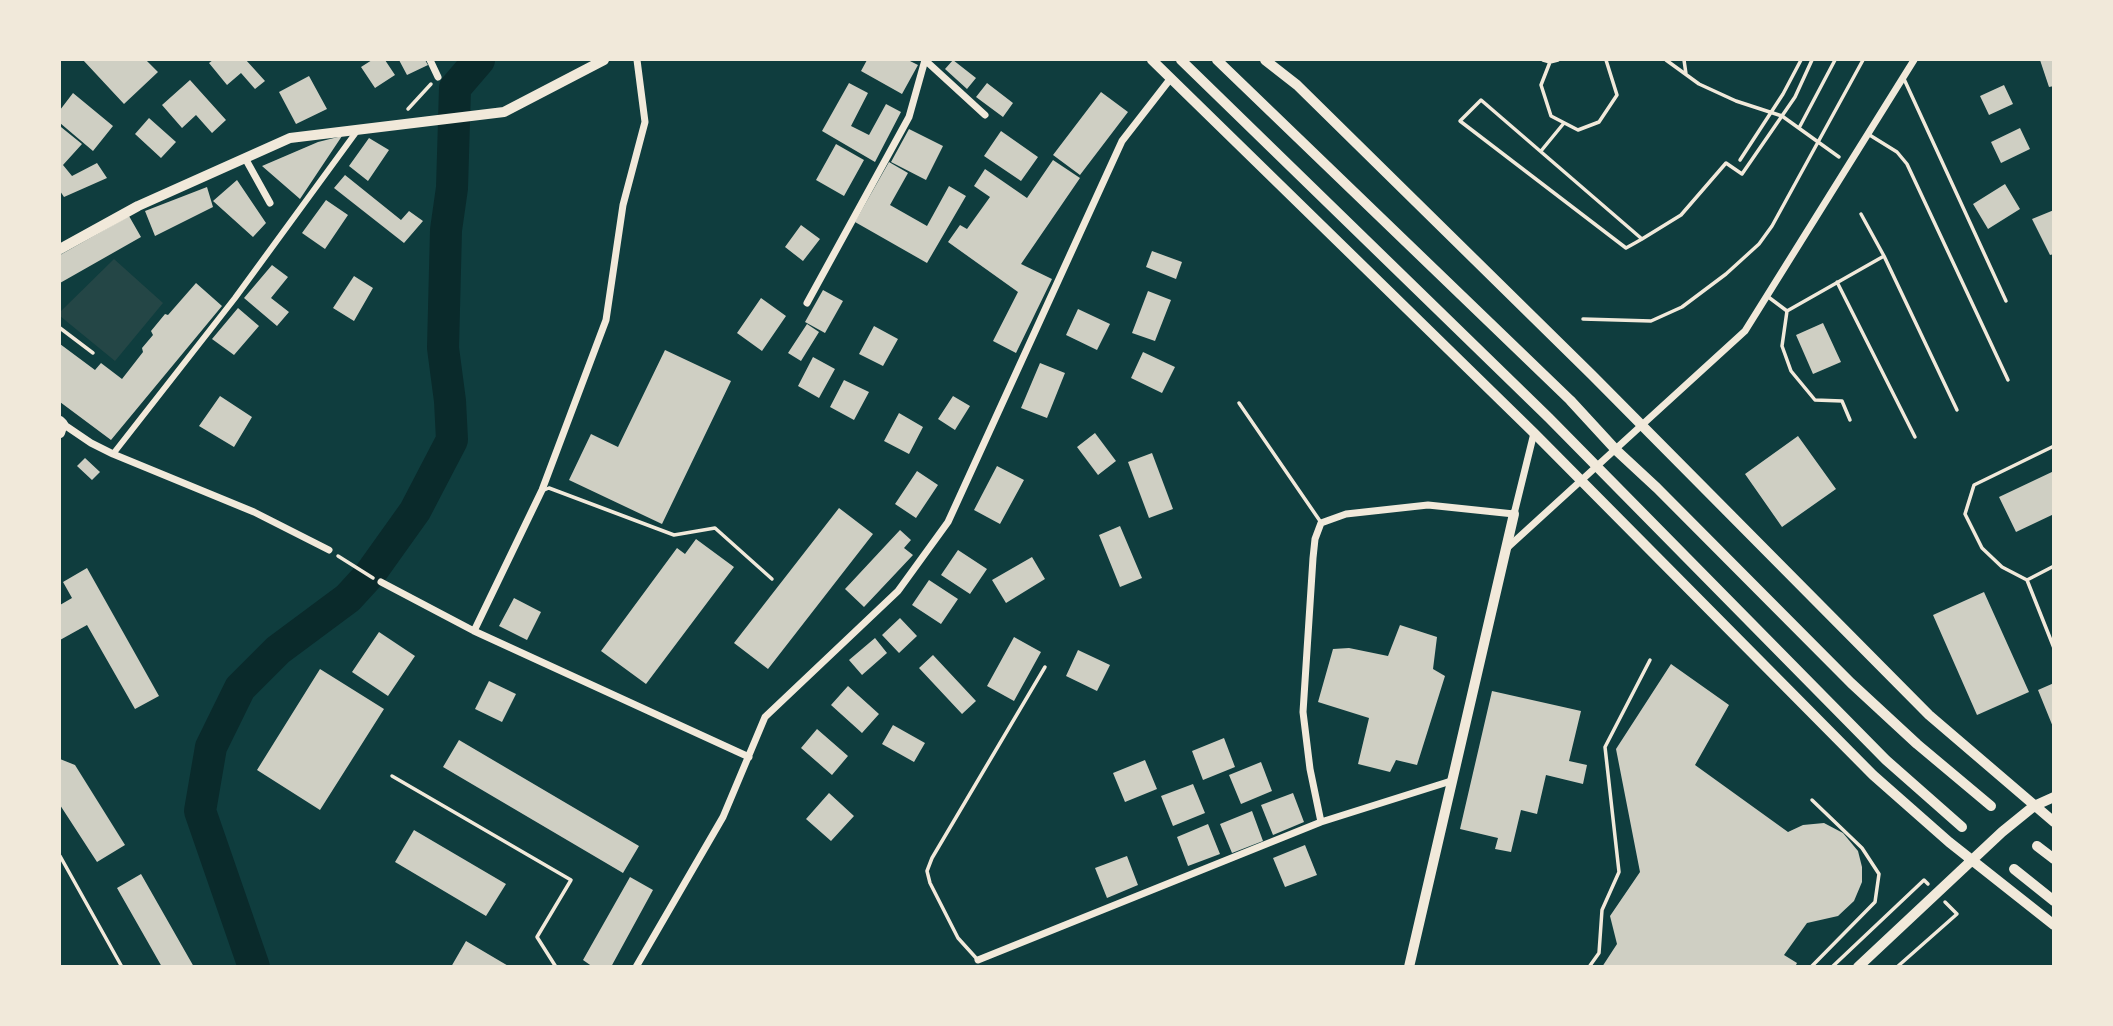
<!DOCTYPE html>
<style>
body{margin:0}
#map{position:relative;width:2113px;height:1026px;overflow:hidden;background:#0f3d3e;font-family:Rubik,sans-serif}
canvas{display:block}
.frame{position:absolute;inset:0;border:61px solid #f1e9da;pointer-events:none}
</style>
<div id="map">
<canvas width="2113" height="1026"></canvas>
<div class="frame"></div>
</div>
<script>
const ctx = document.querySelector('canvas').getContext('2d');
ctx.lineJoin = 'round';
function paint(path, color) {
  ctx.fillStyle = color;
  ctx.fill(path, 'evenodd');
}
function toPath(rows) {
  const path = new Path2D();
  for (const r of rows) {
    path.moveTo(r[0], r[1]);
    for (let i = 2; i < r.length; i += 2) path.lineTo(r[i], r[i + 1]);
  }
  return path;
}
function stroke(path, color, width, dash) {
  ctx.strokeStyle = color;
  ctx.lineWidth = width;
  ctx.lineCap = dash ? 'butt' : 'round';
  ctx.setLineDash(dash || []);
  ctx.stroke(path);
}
paint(toPath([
 [114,259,163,303,115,361,60,316,60,312]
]), '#244646');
stroke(toPath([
 [254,967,200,811,211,747,240,688,278,650,348,598,370,574,415,511,452,440,450,401,443,348,446,230,452,188,455,88,479,60]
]), '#0a2a2b', 32);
paint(toPath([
 [83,60,146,60,158,72,124,104],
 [213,60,246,60,265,81,255,89,241,73,227,85,209,63],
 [372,60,385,60,395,75,375,88,361,67],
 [399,60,425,60,428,65,407,75],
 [867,60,908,60,918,65,902,94,861,71],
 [953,60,976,78,967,89,945,69],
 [2040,60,2054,60,2054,86,2049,87],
 [309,76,327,109,296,124,279,92],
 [190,80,226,120,212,133,196,115,182,128,162,105],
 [849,83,868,93,851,126,869,135,886,104,901,112,875,162,822,131],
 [987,83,1013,103,1003,117,976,97],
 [2004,85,2013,104,1989,115,1980,96],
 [1101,92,1128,112,1080,175,1053,155],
 [73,93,113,126,93,151,60,123,60,110],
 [149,118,176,142,161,158,135,134],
 [61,127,82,144,63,165,72,176,97,163,107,178,64,197,60,191],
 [2020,128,2030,149,2001,163,1991,142],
 [909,129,943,146,926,180,891,162],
 [1001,131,1038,157,1021,181,984,156],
 [342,136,300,199,262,166,318,142],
 [369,138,389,150,368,181,349,166],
 [836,144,864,160,844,196,816,180],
 [1053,160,1080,178,1021,264,1052,279,1016,353,993,341,1018,292,948,242,960,225,967,229,990,197,974,186,985,169,1027,198],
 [889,162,908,173,890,205,927,226,949,186,966,196,927,263,855,222],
 [345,175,401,220,409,211,423,221,404,243,334,188],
 [237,180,266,223,253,237,213,201],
 [2005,184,2020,209,1988,229,1973,204],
 [207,187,213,207,155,236,145,211],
 [326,200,348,215,325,249,302,233],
 [2054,210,2054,254,2050,255,2032,219],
 [129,216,141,237,60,283,60,255],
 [801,225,820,239,803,261,785,247],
 [1152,251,1182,262,1176,279,1146,267],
 [272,265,288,277,271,298,289,312,277,326,244,298],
 [354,276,373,288,354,321,333,308],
 [196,283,222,306,111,440,60,402,60,344,95,370,101,363,122,379,143,352,142,348,153,335,151,331,165,314,168,315],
 [823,290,843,301,825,333,805,322],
 [1148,291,1171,300,1155,341,1132,333],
 [761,298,786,316,762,351,737,333],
 [238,308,259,326,234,355,212,339],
 [1078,309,1110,324,1097,350,1066,335],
 [1823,323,1841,362,1813,374,1796,335],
 [807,324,819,332,801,361,788,353],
 [874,326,898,339,883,366,859,354],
 [665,350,731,381,662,524,569,480,591,434,618,447],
 [1143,352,1175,367,1162,393,1131,378],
 [813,357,835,369,819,398,798,386],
 [1040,363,1065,373,1047,418,1021,408],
 [844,380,869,392,854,420,830,407],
 [220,396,252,417,234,447,199,426],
 [953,396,970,406,955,430,938,419],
 [899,413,923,427,909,454,884,441],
 [1095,433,1116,461,1098,475,1077,447],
 [1798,436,1836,489,1782,527,1745,474],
 [1152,453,1173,509,1149,518,1128,462],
 [85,458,100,472,92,480,77,466],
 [997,466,1024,480,1000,524,974,510],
 [917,471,938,485,916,518,895,504],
 [2054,471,2054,514,2016,532,1999,497],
 [839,508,873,534,768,669,734,643],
 [1120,526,1142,578,1120,587,1099,535],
 [900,530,911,540,904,548,913,555,864,607,845,589],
 [696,539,734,567,646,684,601,651,677,548,685,554],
 [958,550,987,569,970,594,941,575],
 [1032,557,1045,579,1006,603,992,580],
 [87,568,159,696,135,709,87,625,60,640,60,605,72,598,63,582],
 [929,580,958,599,941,624,912,605],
 [1984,592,2029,692,1977,715,1933,615],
 [514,598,541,612,527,640,499,626],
 [900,618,917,636,899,653,882,635],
 [1400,625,1437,637,1433,669,1445,676,1417,765,1396,760,1390,772,1358,764,1369,718,1318,702,1333,649,1349,648,1388,656],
 [379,632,415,656,388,696,352,672],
 [1014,637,1041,652,1014,701,987,686],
 [875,638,887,653,862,675,849,660],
 [1078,650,1110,665,1097,691,1066,676],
 [933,655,976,701,962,714,919,668],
 [1671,664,1729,705,1695,765,1788,832,1803,825,1824,823,1843,833,1858,851,1862,867,1862,882,1854,901,1838,916,1807,923,1784,955,1797,963,1795,967,1602,967,1617,944,1610,916,1640,872,1616,749],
 [320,669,384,709,320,810,257,770],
 [489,681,516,694,502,722,475,709],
 [2054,683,2054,727,2053,727,2038,690],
 [848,686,879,714,862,733,831,705],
 [1492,691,1581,711,1569,761,1587,765,1583,784,1546,775,1537,814,1521,810,1511,852,1495,849,1498,838,1460,829],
 [893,725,925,743,914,762,882,744],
 [817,729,848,756,832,775,801,748],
 [1224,738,1235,767,1203,780,1192,751],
 [459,740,639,846,623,873,443,767],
 [60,759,75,765,125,845,97,862,60,805],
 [1145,760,1157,789,1125,802,1113,773],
 [1261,762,1272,791,1241,804,1229,775],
 [1193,784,1205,813,1173,826,1161,796],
 [829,793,854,816,831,841,806,819],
 [1293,793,1304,822,1273,835,1261,805],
 [1252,811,1263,841,1232,853,1220,824],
 [1208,824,1220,854,1188,866,1177,837],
 [414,830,506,884,486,916,395,862],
 [1305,845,1317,875,1285,887,1273,858],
 [1127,856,1138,885,1107,898,1095,868],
 [141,874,194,967,162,967,117,888],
 [630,877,653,890,611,967,593,967,583,960],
 [466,941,510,967,451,967]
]), '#cfcfc3');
stroke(toPath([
 [1543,60,1550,62,1558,60],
 [1666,60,1699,84,1736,101,1782,116,1839,157],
 [1684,60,1686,74],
 [1550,62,1541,85,1551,116,1578,130,1599,122,1617,95,1606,60],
 [408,109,431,84],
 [1799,128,1835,60],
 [1541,151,1564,123],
 [1740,160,1783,94,1801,60],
 [1642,239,1481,100,1460,121,1626,248,1635,243,1642,239,1681,215,1726,163,1742,174,1795,97,1812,60],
 [1583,319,1651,321,1682,307,1726,274,1759,244,1772,226,1863,60],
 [60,328,93,353],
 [338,556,373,578],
 [1832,967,1924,880,1928,884],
 [1897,967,1957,914,1945,902]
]), '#f1e9da', 3.5);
stroke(toPath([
 [1904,79,2006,301],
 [1868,134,1897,152,1907,164,2008,380],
 [1861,214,1884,256,1957,410],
 [1837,282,1915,437],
 [1767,296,1787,311],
 [1239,403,1320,521],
 [1850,420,1842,401,1815,400,1791,371,1782,346,1787,311,1884,256],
 [2054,446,1974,485,1965,514,1982,548,2002,567,2027,580,2054,648],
 [544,490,549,488,674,535,715,528,772,579],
 [2027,580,2054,566],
 [392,776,571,880,537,937,556,967],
 [60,856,122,967],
 [977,959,958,938,930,883,927,871,932,858,1045,667],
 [1589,967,1599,953,1602,910,1619,872,1605,747,1650,660],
 [1811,967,1875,902,1879,874,1862,848,1812,800]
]), '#f1e9da', 3.5);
stroke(toPath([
 [113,454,235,298,357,131]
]), '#f1e9da', 6);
stroke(toPath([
 [430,60,438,77],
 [925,60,985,115],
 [245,158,270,203],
 [807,303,909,117,925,60],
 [63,424,91,443,113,454,254,512,329,550],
 [1506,549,1745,331,1914,60],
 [381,582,474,631,749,757],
 [474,631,542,490,606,320,623,205,645,122,637,60],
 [1321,822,1310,769,1303,712,1313,558,1315,539,1321,523,1346,514,1428,505,1514,514,1534,433],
 [978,960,1321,822,1451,781],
 [636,967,723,817,765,717,898,591,948,522,1122,141,1171,78]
]), '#f1e9da', 7);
stroke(toPath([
 [60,249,138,206,290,138,504,112,604,60],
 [60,421,63,424,60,433]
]), '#f1e9da', 10);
stroke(toPath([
 [1152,60,1534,433,1873,775,1949,842,2054,925],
 [1181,60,1549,418,1886,760,1962,827],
 [1217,60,1570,400,1616,450,1657,488,1851,683,1917,744,1991,806],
 [1265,60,1297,85,1592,375,1929,715,2054,822],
 [2037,846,2054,859],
 [2014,869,2054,901],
 [1409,967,1514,514],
 [1858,967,2002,832,2034,806,2054,797]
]), '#f1e9da', 10);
</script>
